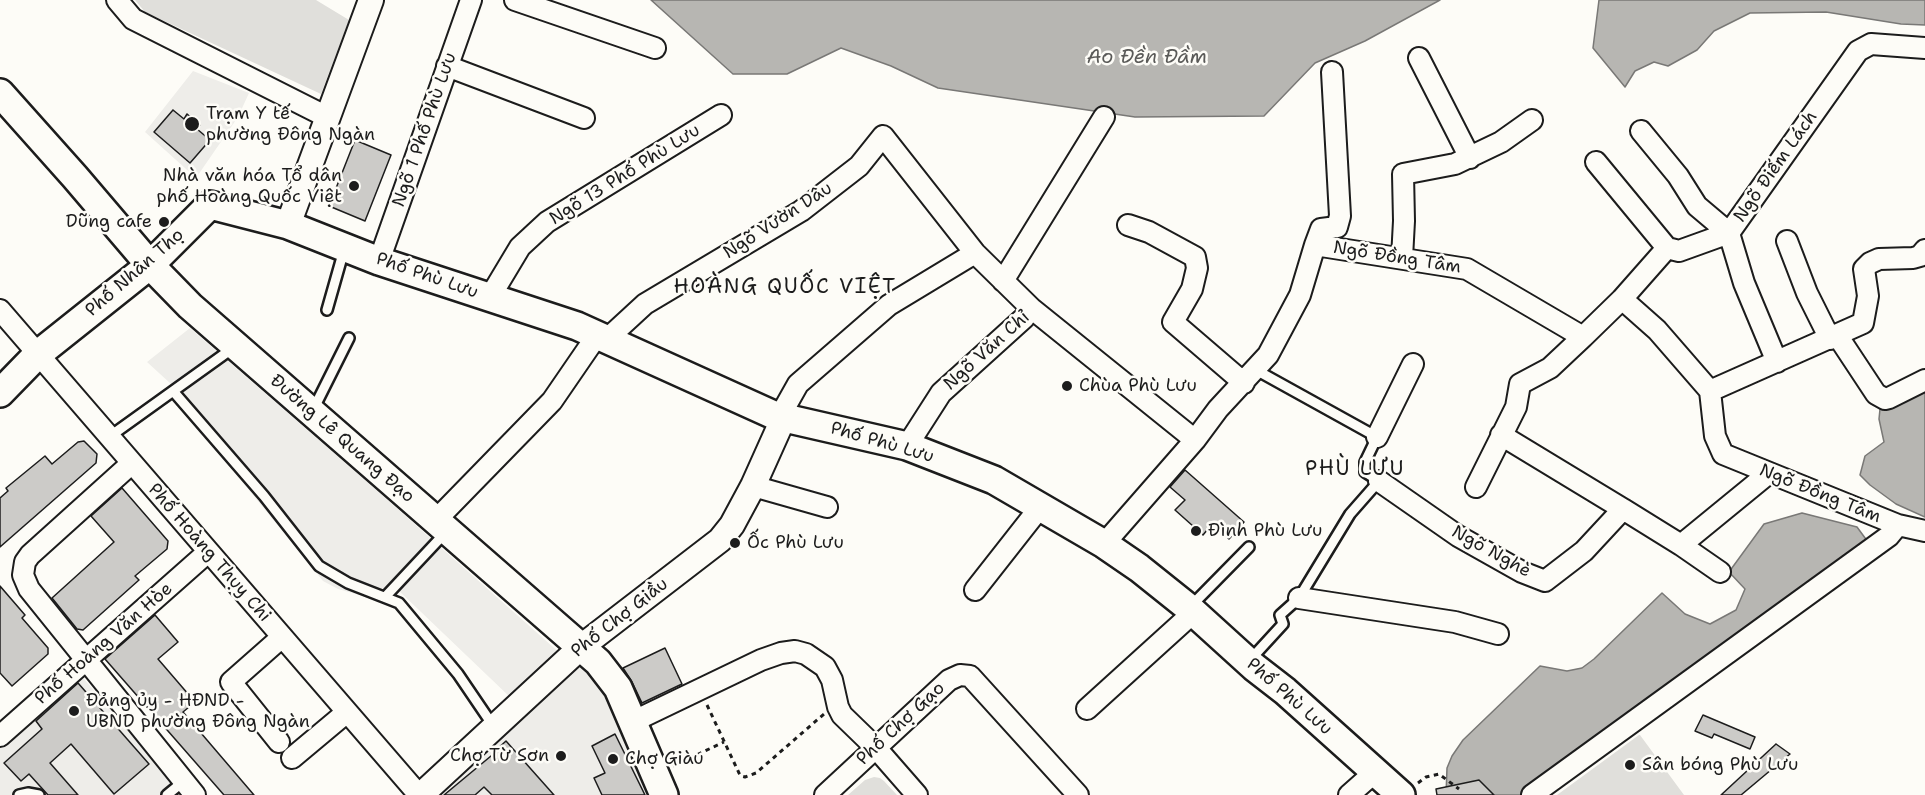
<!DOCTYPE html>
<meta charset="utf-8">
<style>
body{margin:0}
canvas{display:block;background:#fdfcf7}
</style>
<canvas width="1925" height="795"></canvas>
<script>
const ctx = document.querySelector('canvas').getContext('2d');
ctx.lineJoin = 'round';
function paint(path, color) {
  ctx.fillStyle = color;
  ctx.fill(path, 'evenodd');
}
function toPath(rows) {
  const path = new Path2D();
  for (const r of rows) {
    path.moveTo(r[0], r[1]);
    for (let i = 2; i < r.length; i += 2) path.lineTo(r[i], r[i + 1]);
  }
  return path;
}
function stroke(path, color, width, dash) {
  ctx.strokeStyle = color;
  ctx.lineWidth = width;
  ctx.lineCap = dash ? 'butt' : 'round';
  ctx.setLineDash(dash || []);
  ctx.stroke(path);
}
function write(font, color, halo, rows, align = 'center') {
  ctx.font = font + ' "Shantell Sans",sans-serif';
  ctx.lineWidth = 5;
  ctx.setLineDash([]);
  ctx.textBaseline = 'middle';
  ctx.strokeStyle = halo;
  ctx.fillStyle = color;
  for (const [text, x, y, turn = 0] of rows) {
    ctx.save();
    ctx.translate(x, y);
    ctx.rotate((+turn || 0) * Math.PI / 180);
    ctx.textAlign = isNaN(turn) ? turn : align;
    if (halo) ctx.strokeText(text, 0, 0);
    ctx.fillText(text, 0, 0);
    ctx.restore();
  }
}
paint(toPath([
 [193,71,249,93,238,117,196,178,145,132],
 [190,328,374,488,562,655,512,699,397,589,384,602,338,589,323,581,178,403,171,384,147,362],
 [581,660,623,717,656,795,443,795],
 [73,679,84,679,185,795,0,795,0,744]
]), '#eeede9');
paint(toPath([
 [135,0,316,0,349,20,321,94,145,12],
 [1640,735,1684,795,1557,795,1639,735],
 [874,777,880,778,884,781,897,795,848,795,865,780]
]), '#e0dfdb');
const water = toPath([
 [651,0,1440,0,1365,41,1315,63,1264,116,1135,117,938,88,891,66,841,48,787,74,733,74,651,0],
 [1599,0,1925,0,1925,25,1901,24,1826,12,1750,13,1714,31,1697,50,1668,66,1654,62,1635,71,1625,87,1593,48,1599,0],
 [1925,384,1925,517,1896,504,1870,485,1860,475,1865,456,1884,442,1879,419,1880,409,1925,384],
 [1802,513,1857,527,1868,542,1521,795,1446,795,1447,768,1452,756,1463,740,1540,666,1567,671,1582,668,1594,659,1662,593,1685,614,1710,624,1736,610,1745,589,1729,572,1764,524,1802,513]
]);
paint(water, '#b7b6b2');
stroke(water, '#797876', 1.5);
const building = toPath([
 [173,110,184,119,187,114,200,125,197,129,210,140,190,163,154,132,173,110],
 [355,140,391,155,365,221,329,206,355,140],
 [84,441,97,454,96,463,0,547,0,498,8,491,6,488,45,456,52,464,78,442,84,441],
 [1185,470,1244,522,1229,539,1212,524,1203,535,1175,510,1185,500,1170,487,1185,470],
 [122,488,168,541,167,549,135,576,139,580,83,630,77,629,52,598,114,542,91,516,122,488],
 [0,586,25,615,22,618,48,648,48,654,12,686,0,673,0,586],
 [155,615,178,642,158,659,195,702,183,712,254,795,224,795,105,659,155,615],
 [665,648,682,684,642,703,632,682,623,668,665,648],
 [78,683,149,764,114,794,71,744,50,763,78,795,48,795,29,774,21,781,4,763,42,729,36,721,78,683],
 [1703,715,1755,737,1750,749,1714,734,1712,738,1695,731,1703,715],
 [615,734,645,795,602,795,594,778,605,773,592,746,615,734],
 [506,741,554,795,492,795,484,787,475,795,444,795,497,751,496,750,506,741],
 [1776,744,1790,754,1741,795,1721,795,1776,744],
 [1479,780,1494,795,1437,795,1436,789,1479,780]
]);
paint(building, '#cccbc8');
stroke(building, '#1c1c1c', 1.5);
const service = toPath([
 [327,310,344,250],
 [173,391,264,496,319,566,348,583,399,603,458,674,494,727],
 [313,410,349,338],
 [109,437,233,348],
 [386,596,446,532],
 [1191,606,1249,547],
 [1250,660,1283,624,1280,615,1299,598,1350,514,1379,481,1365,472,1365,462,1377,437,1256,370],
 [19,795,28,793,39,795],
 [167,795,184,781]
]);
const minor = toPath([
 [117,0,133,19,329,118],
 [515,0,655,48],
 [1419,58,1470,158],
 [447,66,584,118],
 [1641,131,1678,176,1697,206,1729,233,1744,283,1777,362],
 [1596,162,1667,248],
 [1128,225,1149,232,1195,257,1197,268,1192,289,1173,322,1244,383],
 [1787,241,1807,293,1830,339],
 [1315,245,1321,229,1337,227,1340,216,1332,72],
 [1402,258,1404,221,1403,174,1455,164,1501,142,1532,120],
 [379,261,471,0],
 [1003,281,1104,117],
 [490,297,520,247,547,222,721,115],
 [1622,299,1667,248,1679,251,1729,233,1858,51,1871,44,1925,48],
 [0,310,419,795],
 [1837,335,1876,394,1885,399,1889,398,1925,380],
 [607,339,645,304,801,211,859,166,883,136,975,253,1031,308],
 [1710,391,1863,323,1868,296,1864,269,1870,263,1879,259,1913,258,1920,256,1925,250],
 [780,416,798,384,889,305,975,253],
 [1501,435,1623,509],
 [1377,437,1413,364],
 [907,446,941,393,1024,318,1031,308,1195,440],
 [132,463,30,555,25,562,23,575,29,589,195,795],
 [1379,481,1458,536,1522,572,1545,581,1584,551,1623,509,1681,545,1769,473],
 [753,486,827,507],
 [1476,487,1516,407,1520,384,1550,368,1583,337],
 [436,520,552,401,598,334],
 [1104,544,1195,440,1218,409,1268,355,1300,295,1315,245,1467,269,1583,337,1622,299,1657,330,1710,391,1715,436,1723,454,1898,525,1925,531],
 [1681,545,1720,572],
 [975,590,1041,506],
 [1299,598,1455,622,1498,634],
 [1087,709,1194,612],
 [632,722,761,660,781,653,795,651,806,654,825,667,832,680,838,707,842,715,876,748,917,795],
 [0,736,208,552],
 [279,742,231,682,282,637],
 [292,758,347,712],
 [825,795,949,680,960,675,970,676,1078,795],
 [1349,795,1375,772],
 [1532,795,1889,536,1898,525]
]);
const tertiary = toPath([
 [288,225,371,0],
 [421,795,581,647,720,540,732,525,753,486,784,417]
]);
const secondary = toPath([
 [0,93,75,177,150,265,190,306,598,662,618,688,664,795],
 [0,393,37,355,150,265,210,205,288,225,379,261,577,326,776,416,907,446,994,480,1104,544,1139,568,1189,608,1254,667,1285,691,1401,795]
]);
stroke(service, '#1c1c1c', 14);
stroke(minor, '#1c1c1c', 24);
stroke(tertiary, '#1c1c1c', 28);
stroke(secondary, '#1c1c1c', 32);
stroke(toPath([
 [707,705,739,773,741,776,745,777,756,773,824,714],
 [673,766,724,742],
 [1418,783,1426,777,1439,774,1459,789]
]), '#1c1c1c', 3, [4.5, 4.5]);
stroke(service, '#fdfcf7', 9);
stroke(minor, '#fdfcf7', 20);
stroke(tertiary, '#fdfcf7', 24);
stroke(secondary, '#fdfcf7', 27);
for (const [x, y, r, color] of [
 [192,124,8,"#1c1c1c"],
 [354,186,6,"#1c1c1c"],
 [164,222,6,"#1c1c1c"],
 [1067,386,6,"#1c1c1c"],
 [1196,531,6,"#1c1c1c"],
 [735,543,6,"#1c1c1c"],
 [74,711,6,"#1c1c1c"],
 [561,756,6,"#1c1c1c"],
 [613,759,6,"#1c1c1c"],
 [1630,765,6,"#1c1c1c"]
]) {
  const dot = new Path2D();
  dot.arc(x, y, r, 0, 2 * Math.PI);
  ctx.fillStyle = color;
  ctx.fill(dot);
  stroke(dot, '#fdfcf7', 2);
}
write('18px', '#1c1c1c', '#fdfcf7', [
 ["Trạm Y tế",206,114],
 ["phường Đông Ngàn",206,135],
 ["Nhà văn hóa Tổ dân",342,176,"right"],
 ["phố Hoàng Quốc Việt",342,197,"right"],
 ["Dũng cafe",152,222,"right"],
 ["Chùa Phù Lưu",1079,386],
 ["Đình Phù Lưu",1208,531],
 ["Ốc Phù Lưu",747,543],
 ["Đảng ủy - HĐND -",86,701],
 ["UBND phường Đông Ngàn",86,722],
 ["Chợ Từ Sơn",549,756,"right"],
 ["Chợ Giàu",625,759],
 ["Sân bóng Phù Lưu",1642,765]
], 'left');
write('18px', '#1c1c1c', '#fdfcf7', [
 ["Ngõ 1 Phố Phù Lưu",425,130,-71],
 ["Ngõ Điếm Lách",1776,167,-55],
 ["Ngõ 13 Phố Phù Lưu",625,175,-32],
 ["Ngõ Vườn Dâu",778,221,-33],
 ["Ngõ Đồng Tâm",1397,258,9],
 ["Phố Nhân Thọ",135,273,-41],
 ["Phố Phù Lưu",427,276,19],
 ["Ngõ Văn Chỉ",987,351,-42],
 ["Đường Lê Quang Đạo",342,439,41],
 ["Phố Phù Lưu",882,443,16],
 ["Ngõ Đồng Tâm",1820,494,22],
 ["Ngõ Nghè",1491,552,29],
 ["Phố Hoàng Thụy Chi",209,553,49],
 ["Phố Chợ Giầu",620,618,-38],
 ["Phố Hoàng Văn Hòe",104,644,-41],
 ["Phố Phù Lưu",1289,697,41],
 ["Phố Chợ Gạo",901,724,-43]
]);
write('italic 20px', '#5a5a58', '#fdfcf7', [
 ["Ao Đền Đầm",1147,58]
]);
ctx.letterSpacing = '1.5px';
write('21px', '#1c1c1c', '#fdfcf7', [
 ["HOÀNG QUỐC VIỆT",785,288],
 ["PHÙ LƯU",1355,470]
]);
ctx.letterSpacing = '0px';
</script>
